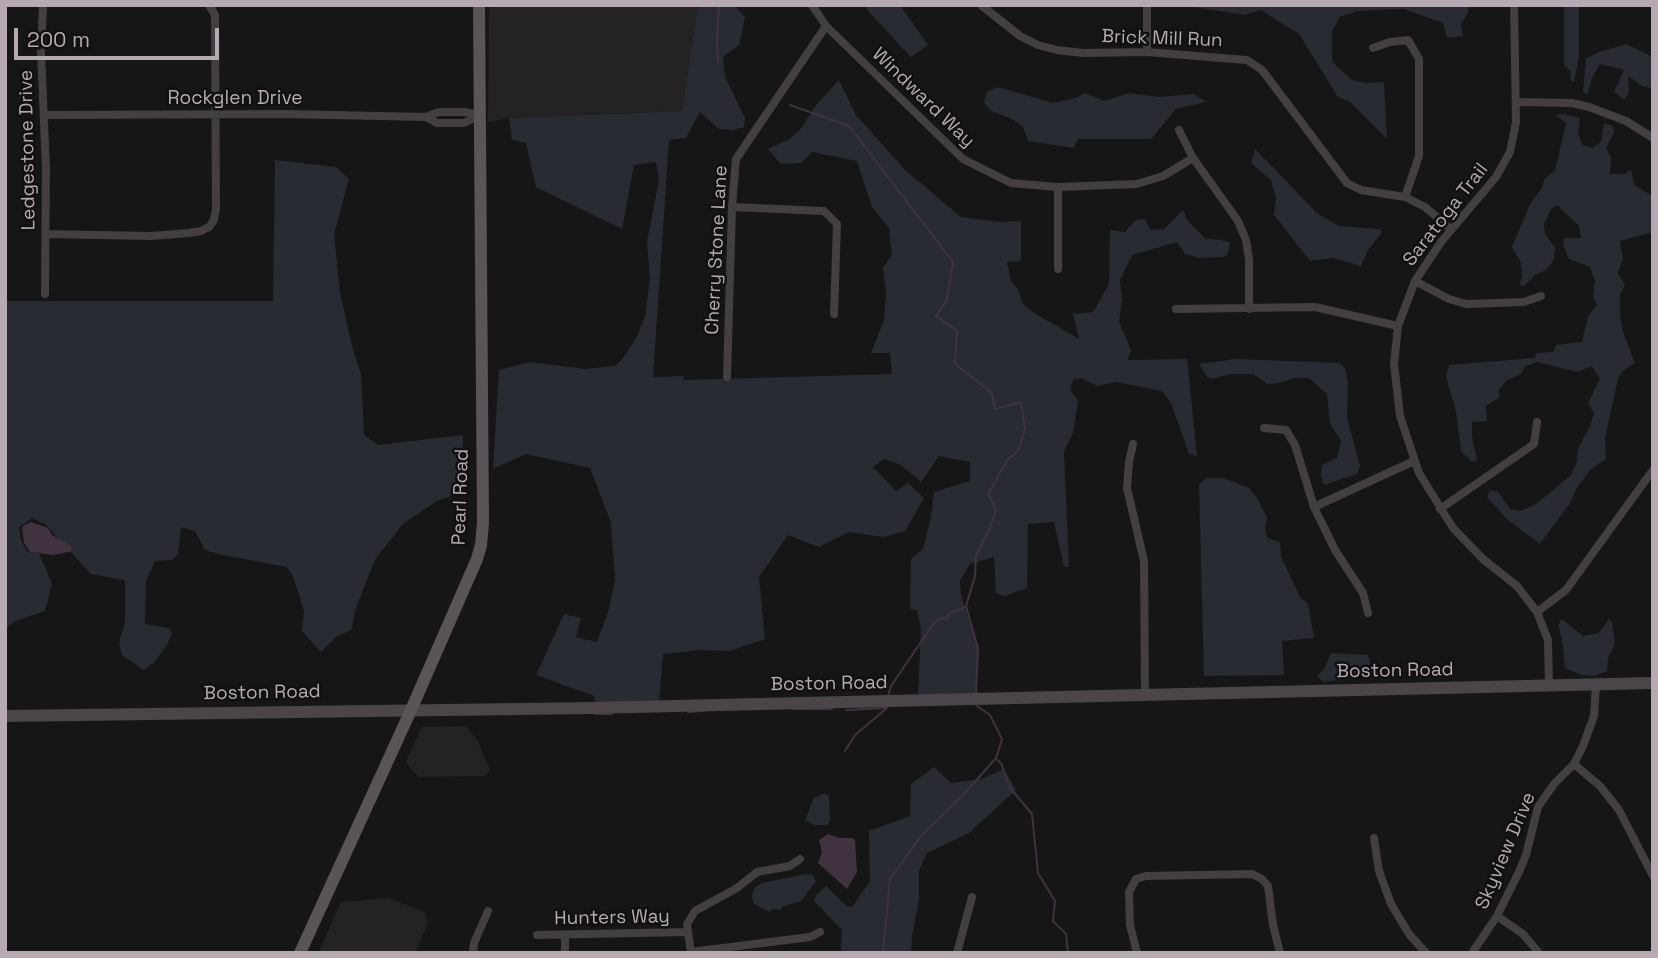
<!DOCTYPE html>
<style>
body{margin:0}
#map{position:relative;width:1658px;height:958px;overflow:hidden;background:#171616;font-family:"Space Grotesk",sans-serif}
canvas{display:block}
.frame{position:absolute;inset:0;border:7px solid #b6a9b2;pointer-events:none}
.scale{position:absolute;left:14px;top:28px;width:205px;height:32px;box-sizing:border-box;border:4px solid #b6a9b2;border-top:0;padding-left:9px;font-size:21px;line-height:24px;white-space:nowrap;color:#b6a9b2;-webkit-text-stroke:5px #121111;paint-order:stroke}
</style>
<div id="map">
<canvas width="1658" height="958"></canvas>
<div class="frame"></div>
<div class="scale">200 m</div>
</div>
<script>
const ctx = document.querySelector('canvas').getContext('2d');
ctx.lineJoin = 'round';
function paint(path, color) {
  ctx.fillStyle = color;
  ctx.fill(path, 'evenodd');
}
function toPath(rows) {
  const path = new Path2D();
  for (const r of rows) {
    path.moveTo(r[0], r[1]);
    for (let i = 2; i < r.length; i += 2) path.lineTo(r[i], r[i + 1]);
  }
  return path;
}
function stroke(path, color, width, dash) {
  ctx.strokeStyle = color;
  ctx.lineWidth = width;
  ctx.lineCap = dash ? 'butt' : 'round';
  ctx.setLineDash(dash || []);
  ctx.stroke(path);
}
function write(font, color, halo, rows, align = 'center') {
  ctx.font = font + ' "Space Grotesk",sans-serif';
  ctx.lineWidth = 5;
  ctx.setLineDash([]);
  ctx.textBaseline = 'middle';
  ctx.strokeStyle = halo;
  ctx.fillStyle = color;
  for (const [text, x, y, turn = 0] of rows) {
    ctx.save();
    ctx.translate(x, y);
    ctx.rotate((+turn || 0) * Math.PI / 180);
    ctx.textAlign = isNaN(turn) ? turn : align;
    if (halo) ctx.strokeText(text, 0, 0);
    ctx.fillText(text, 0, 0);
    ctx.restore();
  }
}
paint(toPath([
 [489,5,698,5,682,111,509,118,488,122],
 [466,726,477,739,490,770,485,776,419,777,409,767,406,761,422,727],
 [388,898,425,912,428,923,415,953,318,953,341,902]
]), '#242223');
paint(toPath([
 [698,5,734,5,745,17,739,45,723,57,725,77,745,118,744,127,733,130,719,129,700,112,686,138,669,140,653,377,683,376,684,380,892,374,890,353,871,353,884,320,886,293,883,267,892,255,889,228,872,207,857,161,812,152,801,163,781,164,768,149,788,140,800,130,816,105,839,80,856,115,906,171,961,217,1000,222,1021,221,1021,261,1007,262,1011,281,1019,291,1022,303,1031,311,1079,339,1073,314,1093,312,1109,284,1110,230,1125,232,1136,220,1145,219,1150,230,1164,229,1183,210,1187,220,1206,239,1222,240,1230,243,1228,253,1224,257,1200,258,1185,254,1177,242,1132,255,1120,280,1122,300,1119,322,1131,350,1128,360,1187,359,1197,456,1189,454,1171,403,1162,391,1116,382,1097,386,1081,378,1073,380,1070,390,1078,400,1073,433,1064,452,1069,567,1064,567,1054,522,1028,524,1027,588,1005,596,996,593,994,557,970,564,960,581,961,595,978,648,976,695,918,694,921,630,917,610,910,609,911,559,923,549,931,517,934,492,970,481,970,462,939,456,921,482,901,465,884,459,873,467,896,491,908,483,924,498,905,531,884,537,849,532,819,547,788,535,759,577,765,639,730,651,701,650,663,654,659,702,596,703,594,696,536,675,564,614,581,618,576,637,597,642,609,609,615,580,611,523,590,468,526,454,493,469,499,370,529,362,585,369,615,366,624,357,636,338,645,317,650,279,647,242,659,180,656,162,634,165,622,229,536,187,526,143,512,140,509,118,682,111],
 [866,5,900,5,928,45,911,57,868,11],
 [1194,5,1469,5,1468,13,1461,24,1463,36,1447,38,1443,23,1404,9,1357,11,1340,17,1332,31,1332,62,1352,80,1366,83,1384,82,1387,139,1350,102,1338,97,1299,34,1261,10,1245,15,1194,7],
 [1564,5,1579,5,1579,57,1574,82,1570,80,1571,72,1564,65],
 [1626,44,1653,57,1653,88,1642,86,1628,76,1629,92,1624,100,1614,92,1624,70,1600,64,1593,76,1587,95,1583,92,1586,59,1599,52],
 [998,87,1053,103,1076,98,1085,93,1104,101,1129,93,1159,97,1194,94,1206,102,1176,109,1151,139,1078,139,1074,148,1028,141,1023,127,1012,119,990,110,984,102,987,92],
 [1565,114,1580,118,1578,133,1582,145,1592,148,1601,142,1604,123,1613,126,1614,133,1606,148,1611,157,1610,174,1625,174,1631,169,1634,185,1653,196,1653,232,1620,241,1623,259,1618,273,1625,285,1620,294,1620,317,1623,332,1635,363,1623,371,1618,378,1605,439,1606,459,1590,470,1576,489,1570,503,1540,544,1508,520,1487,497,1490,490,1498,492,1510,509,1520,511,1536,504,1571,475,1577,462,1578,448,1589,428,1594,413,1588,403,1600,379,1592,366,1578,372,1536,362,1524,367,1521,374,1507,380,1498,391,1500,397,1486,406,1487,421,1472,422,1472,437,1477,460,1472,462,1461,451,1456,411,1446,377,1449,365,1535,358,1536,353,1553,352,1556,345,1582,342,1588,316,1597,305,1593,296,1595,281,1590,267,1569,259,1563,244,1564,238,1581,238,1579,226,1557,205,1551,209,1544,224,1545,234,1555,247,1554,260,1546,270,1535,275,1524,286,1520,285,1522,275,1521,263,1512,247,1530,204,1542,188,1545,178,1555,171,1566,123,1555,115],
 [1255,149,1318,214,1339,226,1381,229,1381,234,1368,250,1361,266,1334,258,1310,261,1274,215,1276,198,1271,180,1251,163],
 [275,160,336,167,349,179,334,234,340,292,352,346,361,374,364,435,378,445,463,435,462,492,437,501,403,524,375,559,355,611,352,629,336,637,321,652,302,631,304,611,293,576,287,567,222,555,205,550,195,531,181,527,178,554,173,560,155,561,146,581,145,624,169,628,172,634,168,643,155,662,144,670,122,655,119,642,125,623,125,580,91,574,46,525,32,518,19,527,21,540,27,552,39,553,52,584,45,611,18,620,5,628,5,301,273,301],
 [1236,359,1340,363,1345,368,1348,384,1347,417,1360,466,1357,474,1324,485,1321,477,1322,465,1337,458,1341,440,1330,424,1327,394,1309,378,1295,378,1280,383,1267,384,1253,374,1231,374,1212,379,1207,377,1199,364],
 [1206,478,1223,478,1249,488,1258,499,1267,518,1265,527,1267,538,1280,542,1281,556,1300,597,1308,604,1314,638,1282,641,1284,675,1204,676,1199,485],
 [1562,619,1583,636,1599,633,1609,619,1612,622,1615,644,1608,659,1607,671,1594,676,1582,675,1565,668,1562,639,1558,625],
 [1331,653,1368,655,1370,663,1368,670,1358,677,1324,682,1317,677,1325,667],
 [934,767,951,783,982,779,1004,769,1016,790,969,833,927,853,919,871,919,899,912,936,911,953,841,953,842,930,814,901,816,895,826,886,848,907,853,906,870,881,869,831,910,816,911,784],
 [825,793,829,796,830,821,827,825,814,825,805,820,814,798],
 [806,874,813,875,816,881,801,901,783,906,781,910,772,909,770,912,754,904,752,896,755,887,762,883]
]), '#282b31');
paint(toPath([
 [31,522,48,528,52,535,70,545,73,551,54,555,30,552,24,543,22,528,24,525],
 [828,834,839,838,853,838,855,841,857,872,847,889,818,863,822,852,819,840]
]), '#413240');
stroke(toPath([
 [718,62,717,41,719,5],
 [790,105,849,126,953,262,947,300,936,316,957,331,955,364,992,393,995,409,1021,402,1025,429,1019,449,1007,461,988,494,996,510,989,530,976,555,975,576,966,606,978,648,976,694],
 [888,696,891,686,934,623,940,618,946,619,950,613,965,607],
 [793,709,832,709],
 [846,710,886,708],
 [688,712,703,711],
 [595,714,612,714],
 [845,751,855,735,887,708],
 [997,760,1001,763,1010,788,1032,814,1038,873,1055,901,1053,921,1066,934,1068,953],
 [883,953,890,879,920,837,965,793,996,758,1002,739,990,715,977,706]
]), '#413240', 2);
stroke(toPath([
 [43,5,41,52,46,168,45,294],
 [812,5,826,26,963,159,1011,183,1058,187,1137,184,1163,176,1193,158],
 [981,5,1020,36,1038,45,1057,50,1083,53,1147,52,1247,60,1262,70,1347,183,1361,190,1405,197,1425,207,1451,229],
 [1147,5,1147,52],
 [1514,5,1516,122,1510,152,1496,177,1441,242,1415,281,1398,326,1394,364,1400,416,1419,473,1453,528,1483,559,1517,586,1537,612,1548,640,1549,686],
 [1373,48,1390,42,1408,40,1419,59,1419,156,1405,197],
 [1516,102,1572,103,1589,107,1626,121,1653,138],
 [44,115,286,114,426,117,439,112,464,112,480,115],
 [426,117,437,123,464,123,479,116],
 [1179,130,1193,158,1238,221,1246,240,1249,259,1249,309],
 [732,207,824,211,837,224,834,314],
 [46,234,151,236,189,233,201,231,209,227,214,220,216,209,215,15,209,5],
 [1058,269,1058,187],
 [1415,281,1449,299,1466,304,1524,302,1541,296],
 [1176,309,1315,307,1398,326],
 [727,377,732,207,736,159,826,26],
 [1264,428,1286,430,1295,445,1314,507,1335,550,1363,593,1368,613],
 [1133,444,1129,462,1127,488,1144,561,1145,696],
 [1314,507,1414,461],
 [1440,509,1534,444,1537,422],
 [1537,612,1566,590,1653,470],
 [1574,764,1600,786,1619,810,1653,876],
 [1374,838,1379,871,1391,904,1409,934,1426,953],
 [1497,916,1523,934,1539,953],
 [537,935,687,932],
 [565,935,565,953],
 [691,952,810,937,820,932],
 [473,953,474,943,488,911],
 [691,953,687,924,695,911,737,888,757,872,790,866,800,859],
 [957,953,972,897],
 [1137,953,1130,925,1129,892,1136,879,1146,876,1252,874,1262,879,1268,886,1273,925,1280,953],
 [1472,953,1497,916,1519,872,1526,855,1538,807,1554,784,1574,764,1583,746,1594,716,1596,685]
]), '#433e41', 8);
stroke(toPath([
 [5,716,591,708,1653,683]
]), '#4b454a', 12);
stroke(toPath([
 [300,953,411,710,477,559,481,545,483,523,479,5]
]), '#5a5458', 12);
write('19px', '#b6a9b2', '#121111', [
 ["Brick Mill Run",1162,39,2],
 ["Windward Way",923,98,44],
 ["Rockglen Drive",235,99],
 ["Ledgestone Drive",28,150,-91],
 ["Saratoga Trail",1446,215,-52],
 ["Cherry Stone Lane",717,250,-87],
 ["Pearl Road",461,497,-88],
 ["Boston Road",1395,671,-1],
 ["Boston Road",829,684,-1],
 ["Boston Road",262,693,-1],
 ["Skyview Drive",1506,851,-67],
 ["Hunters Way",612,918,-1]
]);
</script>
